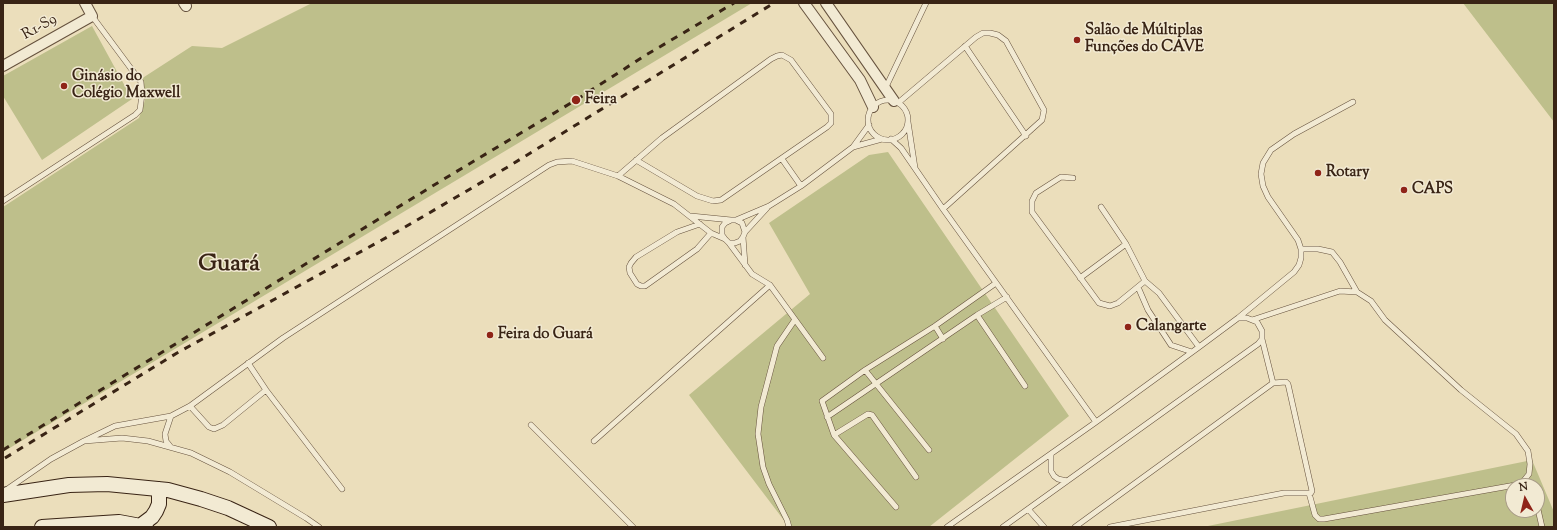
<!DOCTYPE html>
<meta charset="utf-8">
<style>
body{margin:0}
#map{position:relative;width:1557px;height:530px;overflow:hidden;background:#ebdebb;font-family:"Sorts Mill Goudy",serif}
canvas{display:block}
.frame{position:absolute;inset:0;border:4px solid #392415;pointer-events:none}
.north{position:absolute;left:1505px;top:478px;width:40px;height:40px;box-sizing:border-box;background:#f2ead3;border:1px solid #a89b87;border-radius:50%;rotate:352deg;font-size:11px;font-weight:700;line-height:16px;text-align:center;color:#392415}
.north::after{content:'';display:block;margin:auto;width:14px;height:18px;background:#8f2418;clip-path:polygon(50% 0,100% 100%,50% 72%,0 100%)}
</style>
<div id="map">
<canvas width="1557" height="530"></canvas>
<div class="frame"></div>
<div class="north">N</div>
</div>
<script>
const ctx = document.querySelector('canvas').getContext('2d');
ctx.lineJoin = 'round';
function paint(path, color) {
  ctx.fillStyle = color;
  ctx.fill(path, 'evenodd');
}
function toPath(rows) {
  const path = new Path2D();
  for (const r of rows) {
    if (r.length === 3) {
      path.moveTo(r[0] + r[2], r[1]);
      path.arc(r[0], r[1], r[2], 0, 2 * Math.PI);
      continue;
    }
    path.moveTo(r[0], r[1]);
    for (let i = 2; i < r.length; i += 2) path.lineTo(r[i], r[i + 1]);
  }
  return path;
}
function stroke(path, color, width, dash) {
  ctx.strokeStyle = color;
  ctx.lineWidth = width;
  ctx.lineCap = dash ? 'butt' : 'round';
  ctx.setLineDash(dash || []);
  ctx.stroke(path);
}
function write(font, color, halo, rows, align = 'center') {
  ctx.font = font + ' "Sorts Mill Goudy",serif';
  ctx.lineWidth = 3;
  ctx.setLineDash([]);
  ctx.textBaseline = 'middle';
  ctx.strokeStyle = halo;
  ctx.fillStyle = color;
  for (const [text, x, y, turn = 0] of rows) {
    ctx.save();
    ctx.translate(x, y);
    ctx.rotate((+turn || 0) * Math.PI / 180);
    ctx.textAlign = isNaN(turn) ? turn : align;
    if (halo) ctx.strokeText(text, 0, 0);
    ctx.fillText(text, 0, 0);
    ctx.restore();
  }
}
paint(toPath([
 [312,3,752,3,3,452,3,207,139,118,145,100,141,79,192,46,222,48],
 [1463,3,1554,3,1554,122],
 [92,26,132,99,42,160,3,96,3,76],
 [888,152,1069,416,929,527,789,527,689,395,810,294,769,223,869,155],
 [1532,460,1554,512,1554,527,1203,527],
 [1513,486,1537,486,1537,510,1513,510]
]), '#bebf8b');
const service = toPath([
 [965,46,1026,136],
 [885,89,926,3],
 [888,120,20],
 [898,103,976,37,983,33,990,33,998,35,1006,41,1044,110,1042,120,943,209],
 [908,122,915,168],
 [891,139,901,148,943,209,1096,422],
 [853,147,882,139],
 [782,159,801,186],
 [618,176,662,138,771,59,777,56,782,55,791,60,831,114,831,123,827,127,721,200,713,201,697,196,636,160],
 [1073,178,1061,177,1036,193,1032,201,1032,212,1099,303,1110,306,1118,303,1145,281,1126,244,1101,207],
 [3,201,135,115,140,110,142,94,141,82,92,16],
 [691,216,731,220],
 [736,220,769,206,801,186,853,147,869,125],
 [700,224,677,232,636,257,631,263,629,267,630,273,637,284,641,286,645,286,697,249,711,233],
 [745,232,767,208],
 [743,237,740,241,735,243,729,243,725,239,722,235,722,227,725,223,731,220,736,220,742,223,745,232,743,237,745,265],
 [729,243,752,274,770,285,823,358],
 [1301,249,1318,249,1332,252,1340,262,1357,292],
 [1080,278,1126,244],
 [1145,281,1159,293,1199,347],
 [1138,287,1148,310,1171,345,1192,352],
 [977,315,1025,386],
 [1252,320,1340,291,1357,292,1371,301,1385,320,1461,390,1516,434,1528,451,1530,464,1529,474,1521,484,1324,519,1319,519,1315,515,1309,493],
 [935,326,943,339],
 [1262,339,1273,383],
 [248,363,266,390,342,489],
 [865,370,929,450],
 [190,406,209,427,214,429,223,425,266,390],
 [827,417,977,315,1007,297],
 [531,425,633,527],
 [834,435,868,414,872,415,916,477],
 [84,441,115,426,171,416,190,406,283,338,549,165,557,162,572,161,618,176,674,204,711,233,725,239],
 [594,441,770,285],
 [170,446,166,441,165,434,171,416],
 [1051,454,1051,471,1054,476,1058,479,1067,481],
 [6,490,51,459,84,441,122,438,148,441,191,453,230,472,306,518,319,527],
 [1537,505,1542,527],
 [896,507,834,435,822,401,865,370,935,326,996,283],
 [1028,509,1044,527],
 [789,527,787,520,769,484,763,467,758,434,761,407,777,346,794,321],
 [947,527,1096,422,1199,347,1238,318,1294,272,1299,265,1301,258,1301,249,1298,240,1268,197,1263,186,1261,174,1263,163,1271,150,1294,134,1353,102],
 [1003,527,1258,344,1262,339,1262,331,1257,322,1247,318,1238,318],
 [1075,527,1273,383,1286,382,1288,384,1312,491,1311,493,1284,493,1110,527]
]);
const minor = toPath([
 [184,3,186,6],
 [804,3,860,80,873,107],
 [826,3,894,101],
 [3,66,92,16,85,3]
]);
const secondary = toPath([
 [3,495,69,485,107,484,168,490,201,499,228,508,269,527],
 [140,526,152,517,156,511,159,504,159,489],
 [42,527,119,522,146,527]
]);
stroke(service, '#66523e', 6);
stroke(minor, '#66523e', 12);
stroke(secondary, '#392415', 16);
stroke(service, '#f2ead3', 5);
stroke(minor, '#f2ead3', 10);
stroke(secondary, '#f2ead3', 14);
stroke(toPath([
 [3,450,439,182,576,100,646,55,734,3],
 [5,458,177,353,400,230,506,168,774,3]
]), '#392415', 3, [7, 7]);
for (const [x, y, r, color] of [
 [1077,40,4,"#8f2418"],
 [64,86,4,"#8f2418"],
 [576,100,5,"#8f2418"],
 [1318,173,4,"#8f2418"],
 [1404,190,4,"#8f2418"],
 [1128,327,4,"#8f2418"],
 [490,335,4,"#8f2418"]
]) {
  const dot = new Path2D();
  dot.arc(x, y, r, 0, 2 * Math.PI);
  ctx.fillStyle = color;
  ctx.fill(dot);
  stroke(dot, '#f2ead3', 1.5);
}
write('15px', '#392415', '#f2ead3', [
 ["R1-S9",40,28,-29]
]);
write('bold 15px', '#392415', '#f2ead3', [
 ["Salão de Múltiplas",1085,31],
 ["Funções do CAVE",1085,48],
 ["Ginásio do",72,77],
 ["Colégio Maxwell",72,94],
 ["Feira",585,100],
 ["Rotary",1326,173],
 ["CAPS",1412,190],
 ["Calangarte",1136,327],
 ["Feira do Guará",498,335]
], 'left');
write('bold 23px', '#392415', '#f2ead3', [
 ["Guará",229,266]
]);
</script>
